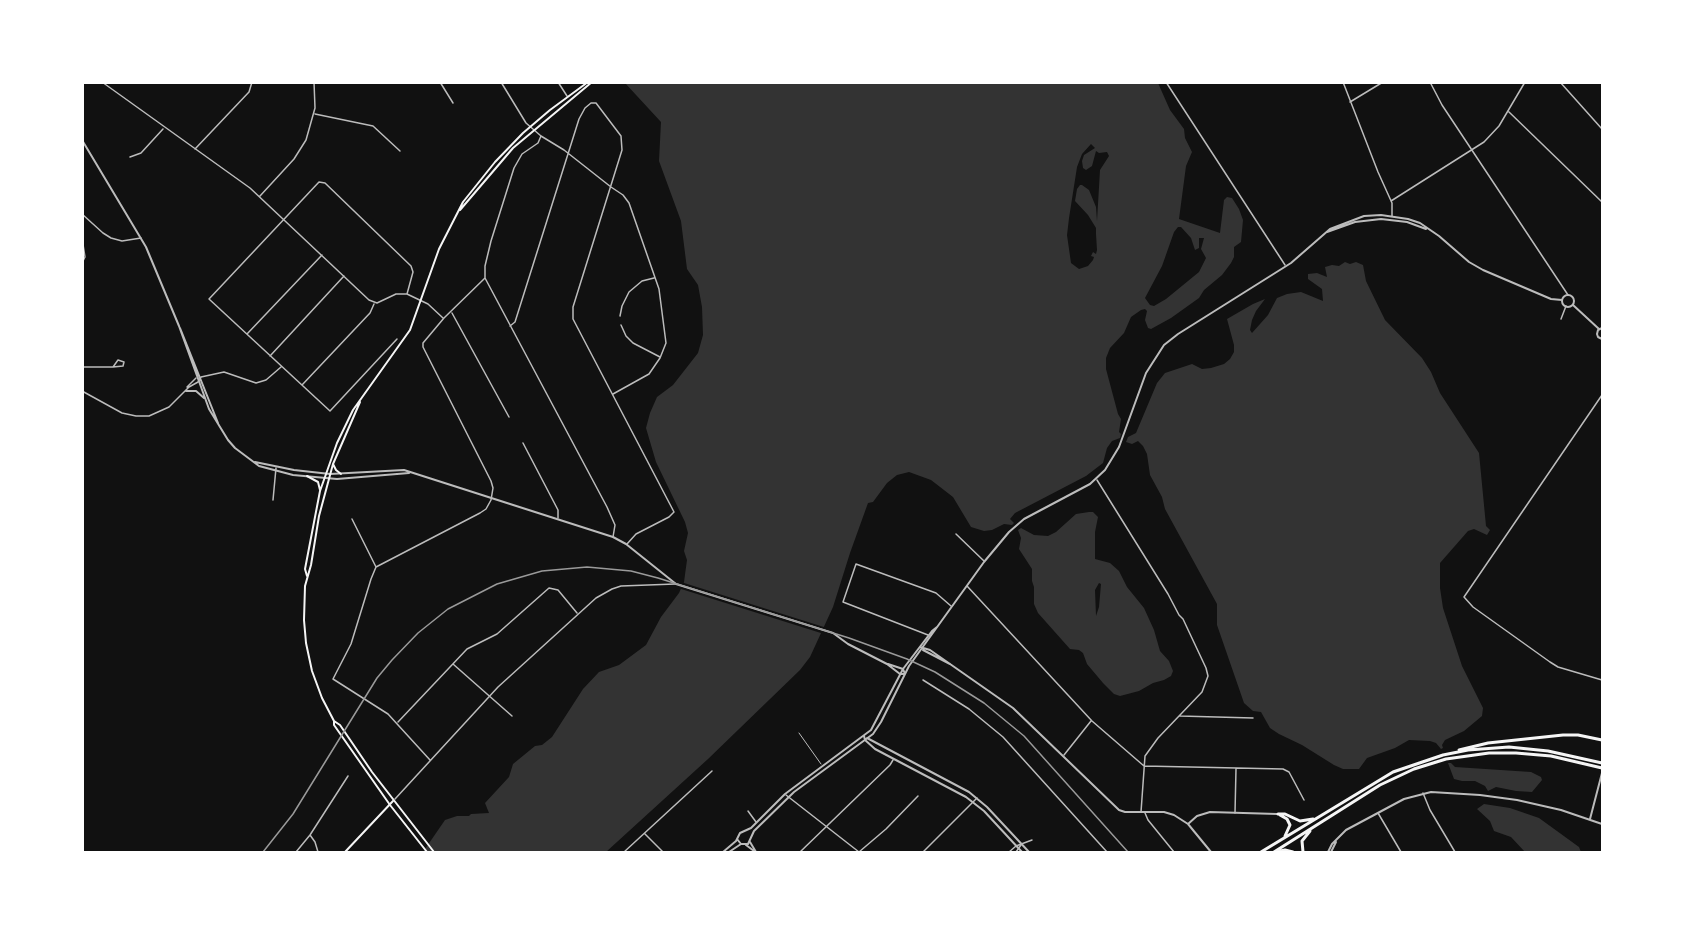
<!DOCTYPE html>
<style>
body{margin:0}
#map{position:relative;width:1685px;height:935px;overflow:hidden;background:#111;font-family:"Zilla Slab",serif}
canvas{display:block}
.frame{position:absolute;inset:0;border:84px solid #fff;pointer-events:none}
</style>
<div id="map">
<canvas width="1685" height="935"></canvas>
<div class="frame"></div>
</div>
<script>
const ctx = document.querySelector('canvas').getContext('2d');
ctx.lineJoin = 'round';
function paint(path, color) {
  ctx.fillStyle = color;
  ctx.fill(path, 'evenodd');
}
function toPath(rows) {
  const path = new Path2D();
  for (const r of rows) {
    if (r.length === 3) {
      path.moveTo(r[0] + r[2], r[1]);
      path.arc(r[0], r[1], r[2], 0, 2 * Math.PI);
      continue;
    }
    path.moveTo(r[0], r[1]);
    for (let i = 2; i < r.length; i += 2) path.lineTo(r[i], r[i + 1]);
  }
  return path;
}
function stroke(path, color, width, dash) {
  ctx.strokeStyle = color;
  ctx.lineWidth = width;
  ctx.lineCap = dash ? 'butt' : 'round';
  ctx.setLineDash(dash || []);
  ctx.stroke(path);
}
paint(toPath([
 [625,83,1158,83,1170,110,1184,129,1185,138,1192,152,1186,166,1179,219,1220,233,1224,200,1227,197,1232,198,1239,209,1243,220,1241,242,1234,247,1234,257,1231,263,1222,275,1204,290,1199,298,1171,318,1151,329,1148,328,1145,320,1147,311,1145,309,1141,310,1131,317,1124,333,1110,348,1106,358,1106,369,1118,414,1121,419,1119,432,1121,434,1120,438,1112,441,1107,448,1103,463,1086,476,1015,513,1010,519,1014,523,1012,525,1004,524,992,530,984,531,971,527,953,497,931,480,909,472,897,475,887,483,873,502,868,503,850,553,833,607,810,657,800,670,708,759,606,852,423,852,445,820,457,816,469,816,471,814,489,813,485,803,509,777,513,764,535,746,542,745,552,737,583,689,599,672,619,665,646,645,661,617,679,593,684,582,687,560,684,551,688,533,685,522,656,462,646,428,650,413,657,397,673,385,698,353,703,335,702,307,698,285,687,269,681,221,659,161,661,122],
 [1091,144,1095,148,1084,155,1082,161,1083,168,1086,170,1092,166,1096,151,1099,153,1107,152,1109,156,1100,170,1097,221,1096,207,1089,190,1082,185,1080,185,1077,189,1075,201,1088,215,1096,228,1096,234,1097,250,1096,254,1093,252,1091,256,1094,257,1093,260,1088,266,1079,269,1071,263,1067,235,1069,218,1077,167,1082,154],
 [1178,227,1181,227,1191,238,1195,250,1199,248,1199,238,1204,238,1201,249,1206,258,1199,272,1166,299,1154,306,1150,305,1145,298,1162,266,1174,232],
 [1345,262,1350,264,1356,262,1363,265,1366,281,1385,320,1422,358,1431,372,1440,393,1479,453,1486,526,1490,530,1487,535,1474,529,1468,531,1440,563,1440,588,1443,608,1462,666,1483,708,1482,716,1464,731,1445,740,1442,745,1443,748,1441,749,1436,743,1430,741,1409,740,1395,748,1367,758,1359,769,1343,769,1334,765,1302,745,1279,734,1270,728,1261,712,1253,711,1244,703,1217,625,1217,604,1165,509,1162,497,1150,475,1147,454,1143,446,1138,441,1132,444,1126,442,1128,437,1136,433,1157,383,1165,373,1192,364,1202,369,1211,368,1224,364,1230,359,1234,352,1234,345,1227,319,1253,304,1265,299,1256,311,1252,320,1250,330,1252,333,1268,315,1277,298,1287,294,1301,292,1323,301,1322,289,1308,279,1308,274,1317,273,1327,277,1325,267,1332,265,1339,266],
 [1089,512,1093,512,1098,517,1095,532,1095,559,1110,563,1119,571,1127,587,1144,608,1154,630,1160,651,1169,661,1173,671,1171,676,1164,680,1153,683,1139,691,1120,696,1114,694,1103,683,1087,664,1083,653,1079,650,1070,649,1038,613,1034,604,1034,587,1032,581,1032,569,1019,549,1021,538,1018,530,1021,528,1034,535,1048,536,1056,532,1076,514],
 [1099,583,1101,584,1099,607,1096,616,1095,590],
 [1448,763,1451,763,1455,767,1531,772,1541,777,1542,780,1532,792,1516,791,1496,787,1488,791,1485,786,1475,781,1462,781,1454,779],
 [1484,804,1510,808,1539,818,1579,847,1581,852,1525,852,1511,837,1494,831,1490,821,1477,809]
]), '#333');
paint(toPath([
 [681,582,827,628,824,634,678,588]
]), '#111');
stroke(toPath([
 [799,733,821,764]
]), '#bcbcbc', 1);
stroke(toPath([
 [102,82,250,188,369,300,377,303,396,294,407,294,428,304,443,318],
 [440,82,453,103],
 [501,82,526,123,541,136,564,150,611,187,623,195,629,203,659,289,666,343,660,358,649,374,613,394],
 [558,82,567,96],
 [1166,82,1285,265],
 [1343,82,1378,172,1392,203,1392,216],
 [1430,82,1442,105,1568,295],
 [1560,82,1602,129],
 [1350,102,1383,82],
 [1509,112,1602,202],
 [315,114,373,126,400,151],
 [541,136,538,143,522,154,514,168,491,241,485,266,485,278,607,507,615,525,613,537],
 [195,149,249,92,252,82],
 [130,157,141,153,163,129],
 [260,196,294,159,306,140,315,108,314,82],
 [1391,201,1484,142,1499,126,1525,82],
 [82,214,103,233,111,238,122,241,141,238],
 [82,238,85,257,82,263],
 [452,313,509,417],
 [620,316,622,306,629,292,642,281,654,278],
 [1561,319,1566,306],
 [621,325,626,336,633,343,660,357],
 [510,326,515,322,579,119,585,108,591,103,596,103,621,136,622,150,573,307,573,319,674,512,669,517,636,534,627,544],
 [247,334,322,255],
 [397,339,330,411,209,299,319,182,325,183,411,266,413,272,407,294],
 [270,356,344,276],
 [82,367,113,367,123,366,124,362,118,360,113,367],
 [201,377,224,372,256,383,266,380,281,367],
 [302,385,370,313,374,304],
 [187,387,196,378],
 [82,391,122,413,136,416,149,416,169,407,189,387,198,382,201,377],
 [1602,395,1464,597,1473,607,1550,662,1558,667,1602,680],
 [523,443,558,510,558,518],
 [1097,480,1168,594,1179,615,1183,619,1206,668,1208,676,1202,692,1158,738,1145,756,1141,812],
 [273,500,276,468],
 [352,519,376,567],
 [956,534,984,561],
 [967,586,1092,721,1144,766,1283,769,1289,772,1304,800],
 [928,635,843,602,856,564,936,593,951,606],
 [453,664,512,716],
 [923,680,969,709,1003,737,1107,852],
 [1180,716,1253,718],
 [398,722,467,649,497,634,549,588,558,590,577,613],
 [1064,755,1091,721],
 [430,760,388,714,333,679,351,644,371,579,376,567,480,513,486,509,491,500,493,488,491,481,423,347,423,343,444,318,485,278],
 [1423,793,1430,810,1455,852],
 [786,795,859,852],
 [395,799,498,687,596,598,612,589,621,586,675,584],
 [748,811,756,822],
 [1145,813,1148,820,1174,852],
 [1235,813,1236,769],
 [1378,813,1401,852],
 [645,834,663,852],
 [310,835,315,842,318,852],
 [296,852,310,835,348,776],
 [624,852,712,771],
 [800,852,890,765,893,760],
 [859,852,886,829,918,796],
 [923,852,977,798],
 [1009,852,1016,846,1032,840],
 [1016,852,1021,845]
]), '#bcbcbc', 1.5);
stroke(toPath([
 [82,140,146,247,179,326,209,409,228,440,235,448,259,466,293,475,337,479,409,473],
 [1327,232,1355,222,1381,219,1407,222,1426,229],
 [1568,301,6],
 [1573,305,1599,329],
 [180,328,218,423],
 [1602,328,1598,330,1597,334,1598,337,1602,339],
 [186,391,196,391,204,398],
 [255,462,294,470,330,474,404,470,613,537,626,544,676,584,833,633,848,644,887,664,900,674,904,674],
 [920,647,930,650,1013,708,1119,810,1125,812,1164,812,1174,815,1188,824,1211,852],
 [923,650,950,664],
 [888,664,903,669,905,674],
 [864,736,865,740,875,749,966,797,984,811,1022,852],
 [867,738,969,792,987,807,1029,852],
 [1590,819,1602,773],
 [1188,824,1197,816,1210,812,1277,814],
 [737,839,741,844,748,844,754,831,794,792,873,734,881,722,909,666,984,562,1009,532,1024,519,1090,484,1105,470,1119,447,1146,373,1164,345,1178,334,1291,263,1330,229,1364,216,1381,215,1408,219,1420,223,1439,236,1469,262,1483,270,1551,299,1562,300],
 [750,842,756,852],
 [746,845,754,851],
 [723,852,736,841,740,833,751,828,785,794,871,730,903,669,932,631,937,627],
 [729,852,741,844],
 [1328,852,1332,844,1346,830,1404,799,1431,792,1480,795,1517,800,1561,810,1602,824],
 [1331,852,1336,842]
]), '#bcbcbc', 2);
stroke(toPath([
 [345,852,393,801]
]), '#f5f5f5', 2);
stroke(toPath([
 [460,210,513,148,592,82],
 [360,402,333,464,319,516,311,565,305,586,304,620,306,643,312,671,322,698,334,721,334,725,390,805,427,852],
 [333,464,336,470,341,474],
 [307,476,318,482,320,490],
 [307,576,305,569,320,491,337,443,353,410,410,330,439,249,463,202,495,162,523,133,550,110,588,82],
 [334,721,340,725,372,772,434,852]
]), '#f5f5f5', 2);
stroke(toPath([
 [1459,750,1488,743,1563,735,1578,735,1602,740],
 [1278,814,1285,814,1300,821,1313,819],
 [1280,815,1287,819,1290,825,1285,836],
 [1261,852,1393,772,1443,755,1468,750,1509,747,1548,751,1602,763],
 [1274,852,1380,785,1414,769,1446,759,1489,753,1516,753,1551,756,1602,768],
 [1276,852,1285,850,1293,852],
 [1303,852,1302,841,1310,831]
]), '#f5f5f5', 3);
stroke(toPath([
 [263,852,293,814,377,678,392,660,418,633,448,609,497,584,542,571,587,567,631,571,658,578,849,638,907,659,935,672,984,703,1024,736,1128,852]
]), '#9a9a9a', 1.5);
</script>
